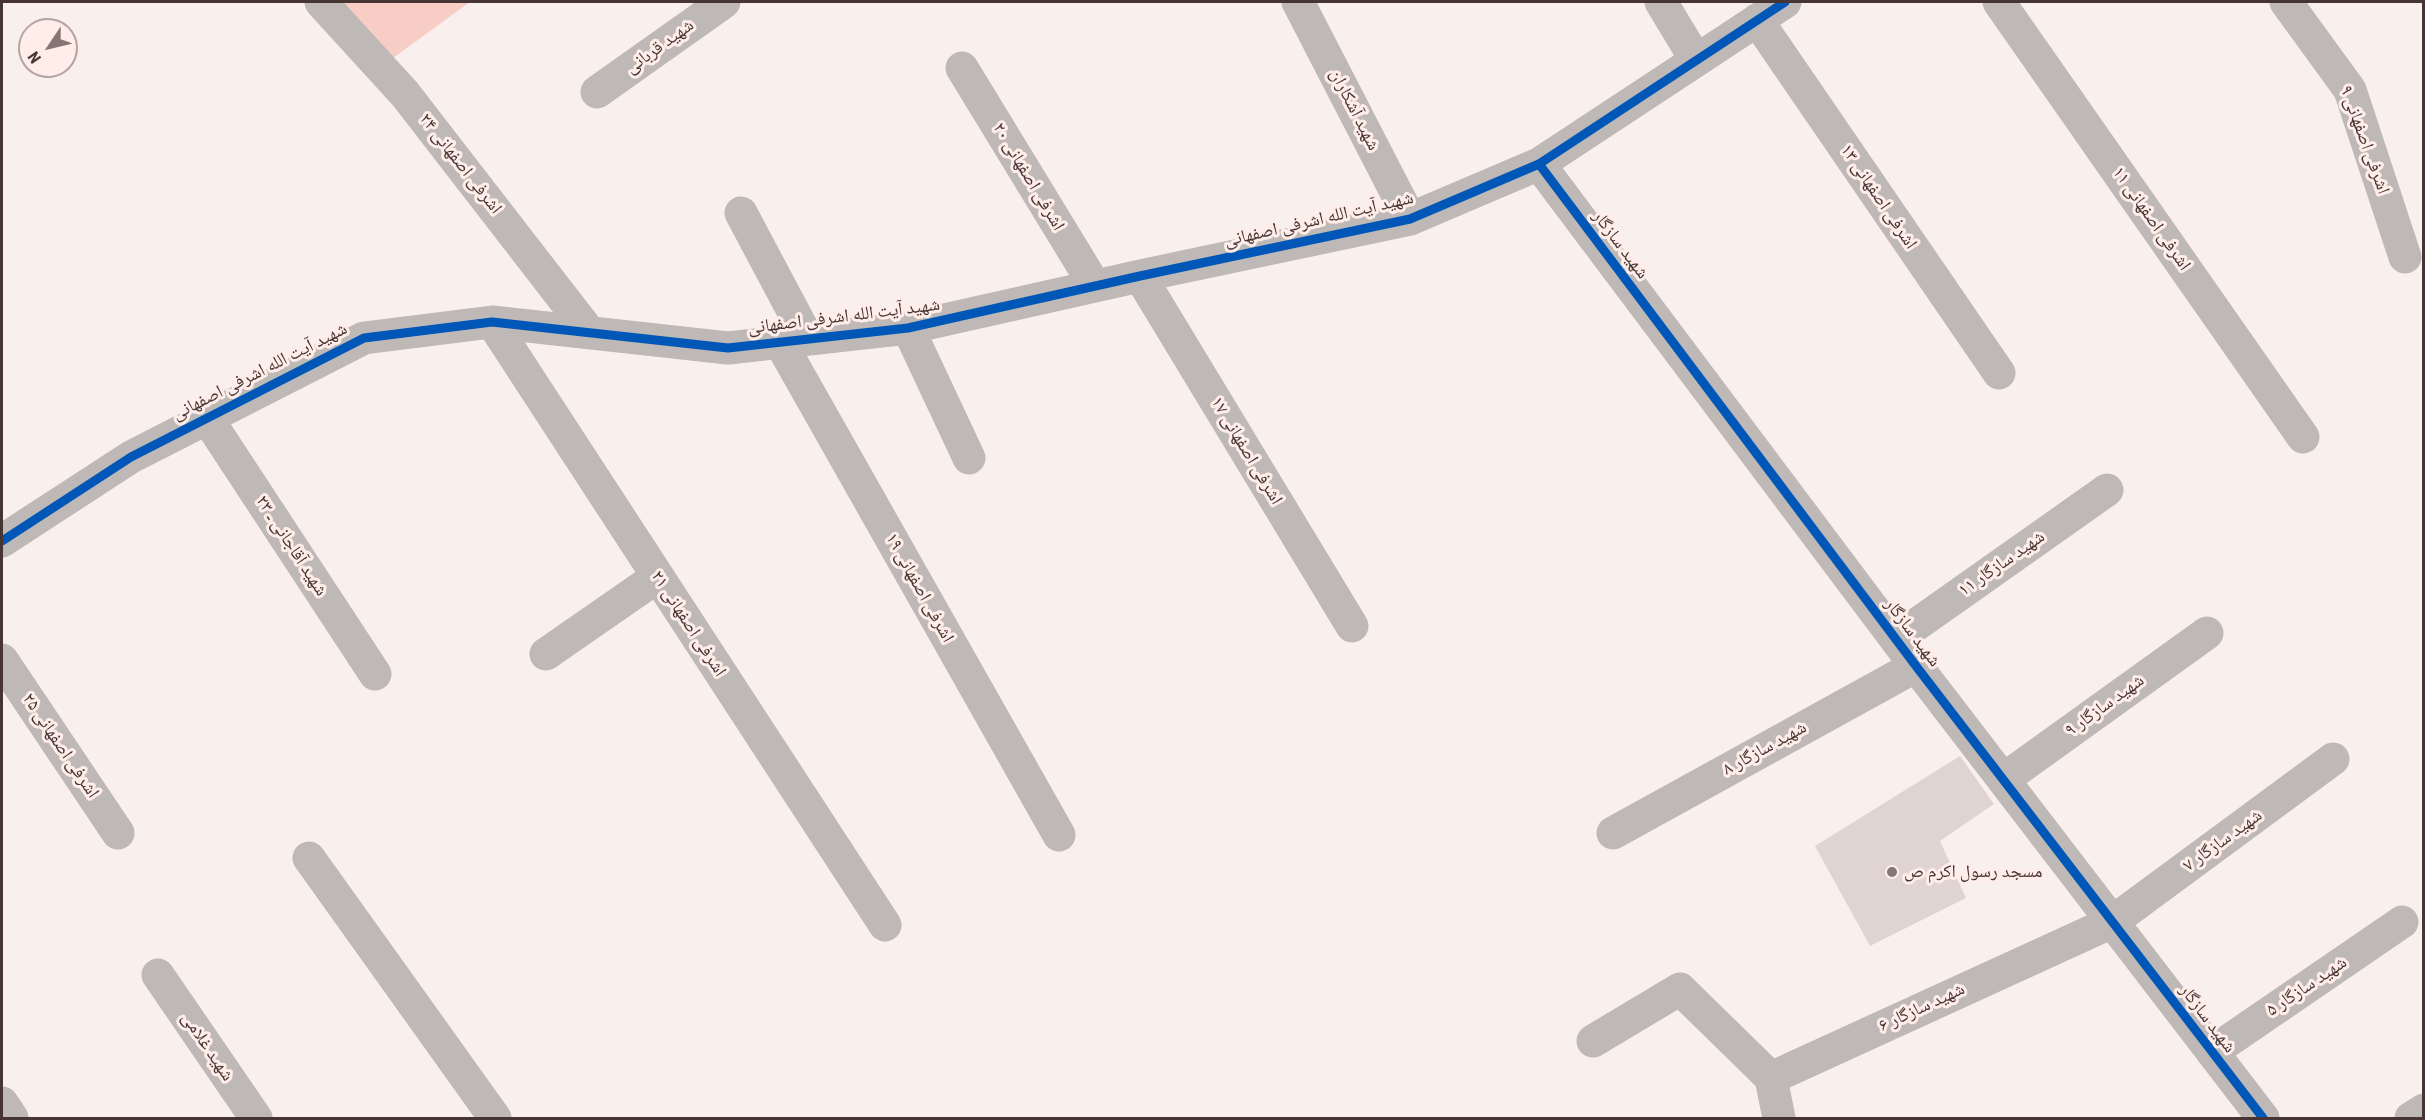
<!DOCTYPE html>
<meta charset="utf-8">
<style>
body{margin:0}
#map{position:relative;width:2425px;height:1120px;overflow:hidden;background:#f9f0ee;font-family:"Roboto Condensed",sans-serif}
canvas{display:block}
.frame{position:absolute;inset:0;border:3px solid #463532;pointer-events:none}
.north{position:absolute;left:18px;top:18px;width:60px;height:60px;box-sizing:border-box;background:#feede9;border:2px solid #b4a3a0;border-radius:50%;rotate:235deg;font-size:16px;font-weight:700;line-height:24px;text-align:center;color:#463532}
.north::after{content:'';display:block;margin:auto;width:21px;height:27px;background:#857674;clip-path:polygon(50% 0,100% 100%,50% 72%,0 100%)}
</style>
<div id="map">
<canvas width="2425" height="1120"></canvas>
<div class="frame"></div>
<div class="north">N</div>
</div>
<script>
const ctx = document.querySelector('canvas').getContext('2d');
ctx.lineJoin = 'round';
function paint(path, color) {
  ctx.fillStyle = color;
  ctx.fill(path, 'evenodd');
}
function toPath(rows) {
  const path = new Path2D();
  for (const r of rows) {
    path.moveTo(r[0], r[1]);
    for (let i = 2; i < r.length; i += 2) path.lineTo(r[i], r[i + 1]);
  }
  return path;
}
function stroke(path, color, width, dash) {
  ctx.strokeStyle = color;
  ctx.lineWidth = width;
  ctx.lineCap = dash ? 'butt' : 'round';
  ctx.setLineDash(dash || []);
  ctx.stroke(path);
}
function write(font, color, halo, rows, align = 'center') {
  ctx.font = font + ' "Roboto Condensed","Noto Naskh Arabic",sans-serif';
  ctx.lineWidth = 6;
  ctx.setLineDash([]);
  ctx.textBaseline = 'middle';
  ctx.strokeStyle = halo;
  ctx.fillStyle = color;
  for (const [text, x, y, turn = 0] of rows) {
    ctx.save();
    ctx.translate(x, y);
    ctx.rotate((+turn || 0) * Math.PI / 180);
    ctx.textAlign = isNaN(turn) ? turn : align;
    if (halo) ctx.strokeText(text, 0, 0);
    ctx.fillText(text, 0, 0);
    ctx.restore();
  }
}
paint(toPath([
 [319,2,470,2,378,69]
]), '#f7cdc6');
paint(toPath([
 [1960,756,1994,804,1940,841,1966,898,1870,946,1815,846]
]), '#e0d4d2');
stroke(toPath([
 [321,2,405,94,590,333],
 [1298,2,1410,219],
 [1661,2,1696,60],
 [1999,2,2303,437],
 [2286,2,2350,90,2405,257],
 [1757,20,1999,373],
 [962,68,1095,286],
 [597,92,724,2],
 [1539,164,1916,666,2263,1118],
 [741,213,808,339],
 [1140,276,1352,626],
 [492,322,885,925],
 [908,328,969,458],
 [780,342,1059,835],
 [207,418,375,674],
 [2,541,131,457,364,338,492,322,728,348,908,328,1140,276,1410,219,1539,164,1785,2],
 [1896,639,2107,490],
 [546,654,657,577],
 [2,660,118,833],
 [2004,779,2207,633],
 [1613,833,1916,666],
 [309,858,495,1118],
 [158,975,256,1118],
 [1593,1041,1680,989,1771,1078],
 [2212,1052,2402,922],
 [2,1103,12,1118],
 [1779,1118,1771,1078,2112,922,2333,759],
 [2411,1118,2424,1110]
]), '#beb8b6', 33);
stroke(toPath([
 [1539,164,1916,666,2263,1118],
 [2,541,131,457,364,338,492,322,728,348,908,328,1140,276,1410,219,1539,164,1785,2]
]), '#0057b8', 9);
for (const [x, y, r, color] of [
 [1892,872,6,"#857674"]
]) {
  const dot = new Path2D();
  dot.arc(x, y, r, 0, 2 * Math.PI);
  ctx.fillStyle = color;
  ctx.fill(dot);
  stroke(dot, '#feede9', 2);
}
write('18px', '#463532', '#feede9', [
 ["شهید قربانی",660,47,-36],
 ["شهید آشکاران",1354,110,63],
 ["اشرفی اصفهانی ۹",2364,140,70],
 ["اشرفی اصفهانی ۲۴",460,164,52],
 ["اشرفی اصفهانی ۲۰",1028,177,59],
 ["اشرفی اصفهانی ۱۳",1878,197,56],
 ["اشرفی اصفهانی ۱۱",2151,219,55],
 ["شهید آیت الله اشرفی اصفهانی",1319,220,-13],
 ["شهید سازگار",1620,245,53],
 ["شهید آیت الله اشرفی اصفهانی",844,317,-7],
 ["شهید آیت الله اشرفی اصفهانی",260,372,-27],
 ["اشرفی اصفهانی ۱۷",1246,451,59],
 ["شهید آقاجانی ـ ۲۳",291,546,57],
 ["شهید سازگار ۱۱",2002,564,-35],
 ["اشرفی اصفهانی ۱۹",919,588,61],
 ["اشرفی اصفهانی ۲۱",688,624,57],
 ["شهید سازگار",1912,633,53],
 ["شهید سازگار ۹",2105,706,-36],
 ["اشرفی اصفهانی ۲۵",60,746,56],
 ["شهید سازگار ۸",1765,749,-29],
 ["شهید سازگار ۷",2223,841,-36],
 ["شهید سازگار ۵",2307,987,-34],
 ["شهید سازگار ۶",1922,1008,-25],
 ["شهید سازگار",2207,1019,53],
 ["شهید غلامی",207,1047,56]
]);
write('18px', '#463532', '#feede9', [
 ["مسجد رسول اکرم ص",1904,872]
], 'left');
</script>
